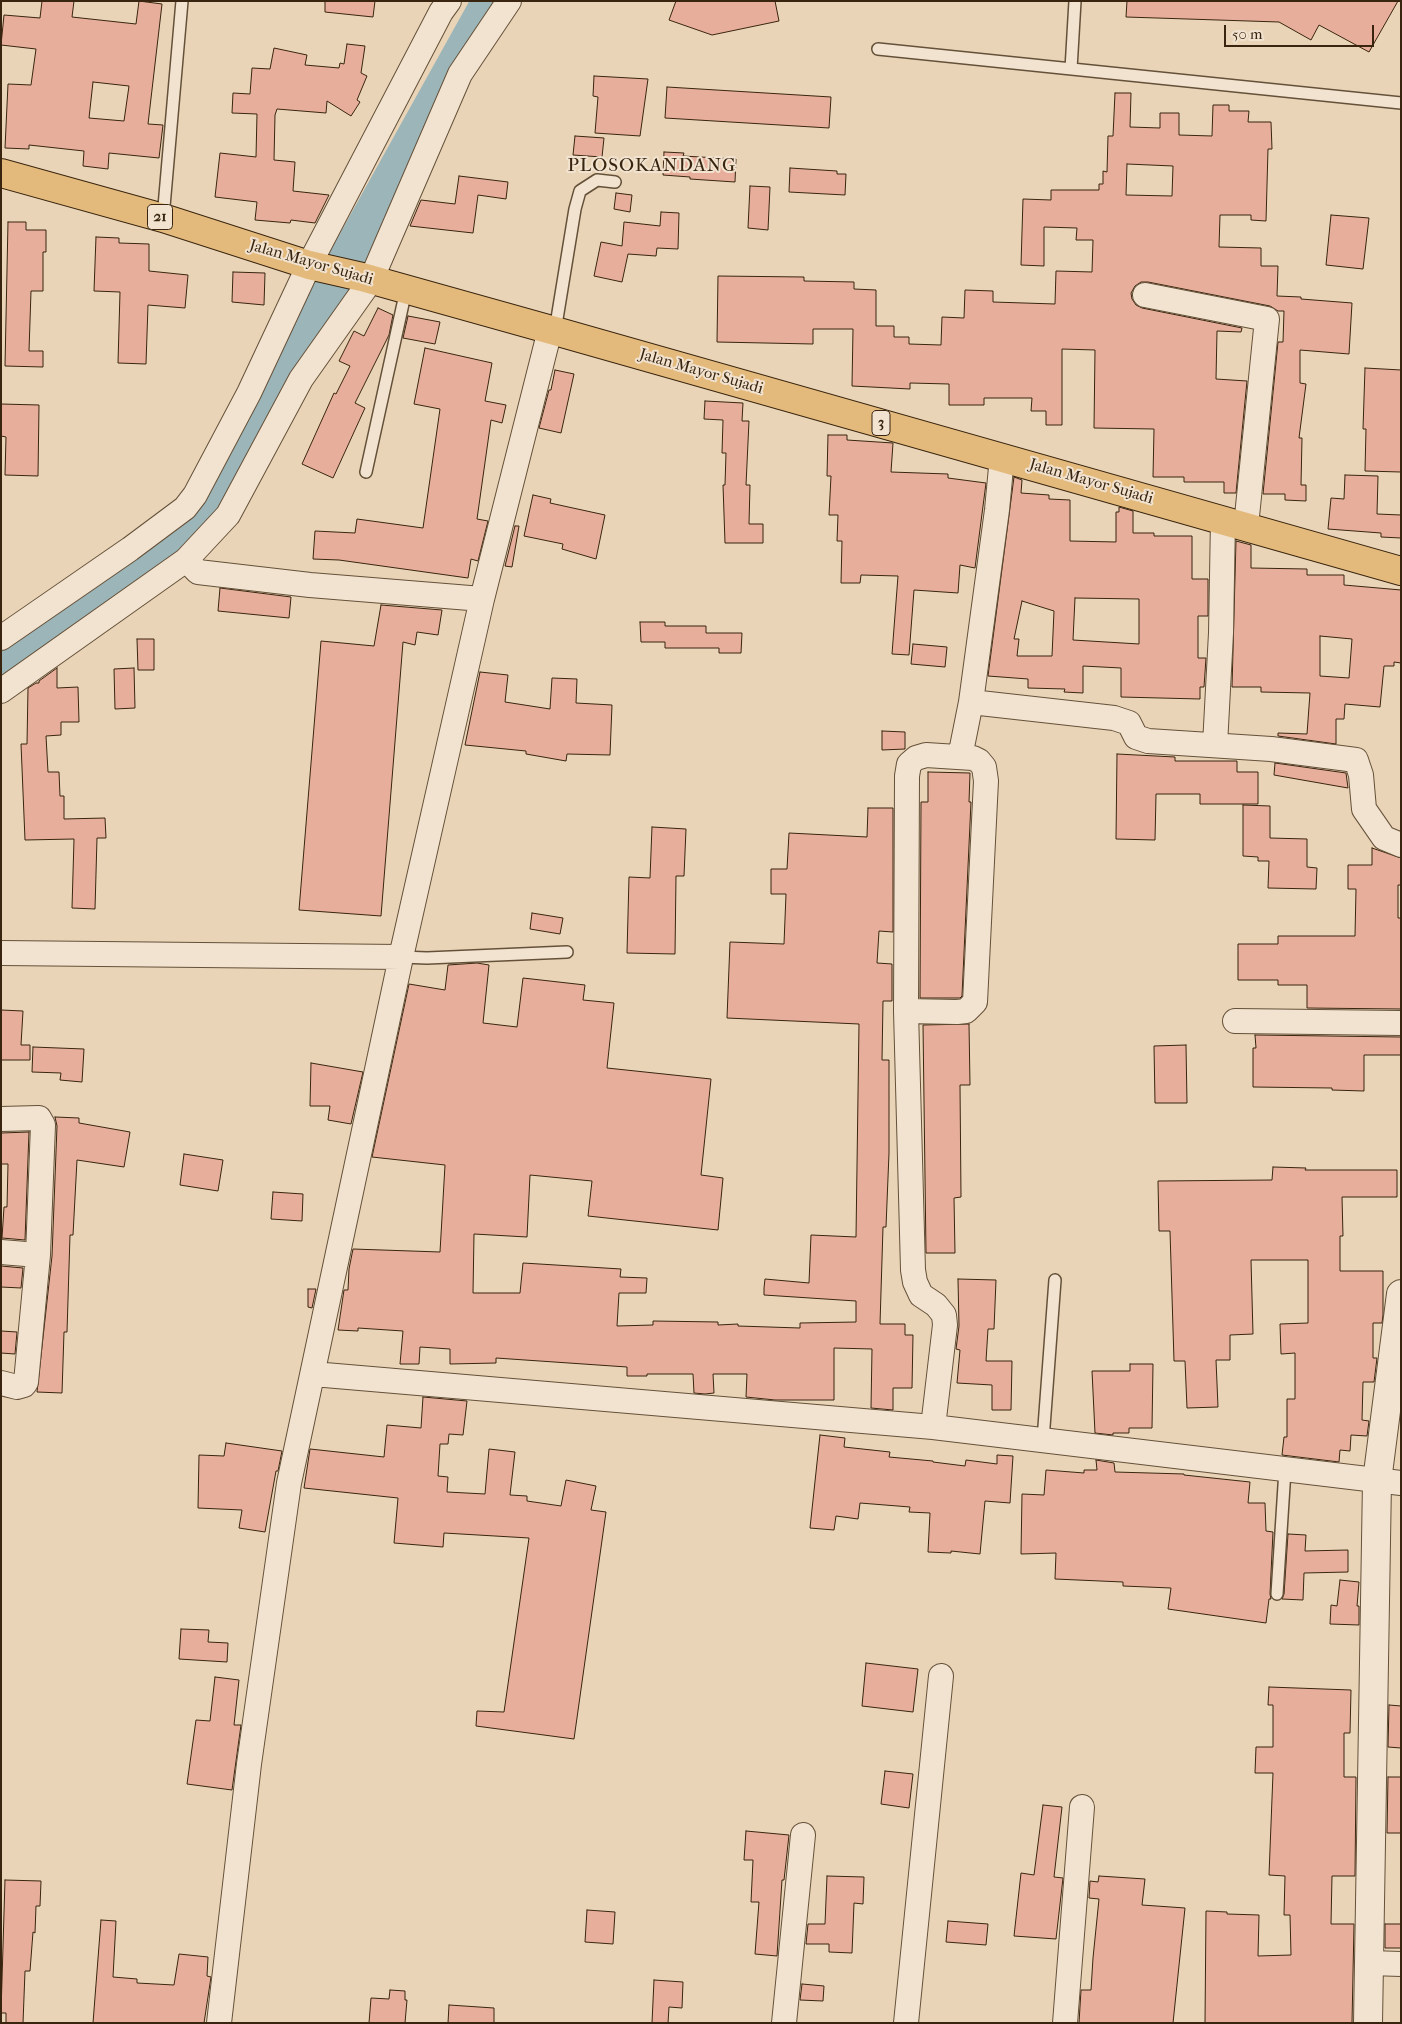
<!DOCTYPE html>
<style>
body{margin:0}
#map{position:relative;width:1402px;height:2024px;overflow:hidden;background:#e9d4b7;font-family:"IM FELL French Canon",serif}
canvas{display:block}
.frame{position:absolute;inset:0;border:2px solid #39250f;pointer-events:none}
.scale{position:absolute;left:1224px;top:25px;width:150px;height:22px;box-sizing:border-box;border:2px solid #39250f;border-top:0;padding-left:6px;font-size:15px;line-height:18px;white-space:nowrap;color:#39250f;-webkit-text-stroke:4px #f1e3d0;paint-order:stroke}
</style>
<div id="map">
<canvas width="1402" height="2024"></canvas>
<div class="frame"></div>
<div class="scale">50 m</div>
</div>
<script>
const ctx = document.querySelector('canvas').getContext('2d');
ctx.lineJoin = 'round';
function toPath(rows) {
  const path = new Path2D();
  for (const r of rows) {
    path.moveTo(r[0], r[1]);
    for (let i = 2; i < r.length; i += 2) path.lineTo(r[i], r[i + 1]);
  }
  return path;
}
function stroke(path, color, width, dash) {
  ctx.strokeStyle = color;
  ctx.lineWidth = width;
  ctx.lineCap = dash ? 'butt' : 'round';
  ctx.setLineDash(dash || []);
  ctx.stroke(path);
}
function paint(path, color) {
  ctx.fillStyle = color;
  ctx.fill(path, 'evenodd');
}
function write(font, color, halo, rows, align = 'center') {
  ctx.font = font + ' "IM FELL French Canon",serif';
  ctx.lineWidth = 4;
  ctx.setLineDash([]);
  ctx.textBaseline = 'middle';
  ctx.strokeStyle = halo;
  ctx.fillStyle = color;
  for (const [text, x, y, turn = 0] of rows) {
    ctx.save();
    ctx.translate(x, y);
    ctx.rotate((+turn || 0) * Math.PI / 180);
    ctx.textAlign = isNaN(turn) ? turn : align;
    if (halo) ctx.strokeText(text, 0, 0);
    ctx.fillText(text, 0, 0);
    ctx.restore();
  }
}
stroke(toPath([
 [1,656,201,520,490,1]
]), '#9cb5b9', 36);
const building = toPath([
 [42,1,74,1,72,17,136,24,139,1,162,4,148,124,163,125,159,158,109,153,108,169,83,166,84,151,29,145,29,149,5,148,8,84,31,85,36,49,1,45,4,15,40,18,42,1],
 [93,82,129,86,124,121,89,118,93,82],
 [325,1,375,1,373,17,325,12,325,1],
 [676,1,775,1,779,21,712,35,669,20,676,1],
 [1127,1,1398,1,1369,52,1319,25,1311,40,1279,22,1126,17,1127,1],
 [347,44,365,46,361,73,367,76,357,100,360,102,351,116,327,101,326,113,277,109,275,115,274,160,295,162,293,191,329,195,315,223,291,220,290,223,255,220,257,202,215,197,220,153,256,157,257,114,232,113,233,93,250,94,252,68,270,69,274,48,307,55,305,65,339,68,340,63,344,64,347,44],
 [594,76,648,79,640,136,595,133,598,97,593,96,594,76],
 [667,87,831,97,829,128,665,118,667,87],
 [1115,93,1131,93,1130,127,1160,128,1160,113,1179,113,1179,135,1212,136,1213,105,1229,105,1229,111,1249,111,1248,122,1271,122,1272,149,1268,149,1266,221,1251,220,1251,215,1220,215,1219,247,1261,248,1261,266,1278,266,1277,296,1301,297,1301,299,1352,303,1349,354,1300,350,1300,383,1306,384,1299,438,1302,438,1301,485,1306,485,1306,501,1285,500,1285,494,1263,494,1278,342,1283,342,1284,311,1278,311,1270,306,1148,282,1141,282,1135,286,1131,293,1132,299,1136,305,1142,308,1242,328,1241,332,1217,331,1216,379,1247,381,1236,493,1224,493,1224,482,1184,482,1184,477,1153,477,1154,429,1094,428,1095,350,1062,349,1062,425,1046,425,1046,411,1031,411,1032,398,984,398,984,405,949,405,949,384,910,383,910,389,852,386,853,329,813,329,813,344,717,342,718,276,804,277,804,281,854,282,854,289,876,290,876,326,894,326,894,337,909,337,909,344,941,345,942,317,964,318,965,290,993,291,993,302,1055,304,1056,271,1092,272,1093,240,1076,240,1077,228,1044,227,1044,266,1021,265,1023,199,1051,200,1051,190,1099,190,1099,184,1103,184,1103,171,1107,172,1108,136,1113,136,1115,93],
 [1127,164,1173,166,1172,196,1126,195,1127,164],
 [575,136,604,138,602,157,573,155,575,136],
 [664,152,684,153,683,156,736,159,735,182,690,179,690,177,663,175,664,152],
 [790,168,837,171,837,174,846,174,845,195,789,192,790,168],
 [459,176,508,182,506,199,478,195,473,233,410,226,421,200,455,204,459,176],
 [750,186,770,187,768,230,748,228,750,186],
 [616,193,632,195,630,212,614,209,616,193],
 [661,212,679,213,678,249,657,248,656,256,628,254,622,282,594,276,601,242,622,246,624,222,660,226,661,212],
 [1331,215,1369,218,1363,269,1326,265,1331,215],
 [8,222,26,222,26,230,46,230,46,252,43,252,43,291,31,291,29,351,43,351,43,367,5,366,8,222],
 [96,237,119,238,119,243,149,244,149,271,188,275,185,308,148,305,146,364,118,363,120,292,94,291,96,237],
 [233,272,265,273,264,305,232,302,233,272],
 [378,308,393,315,389,335,355,403,365,408,333,478,302,464,334,393,336,394,350,366,339,361,354,331,364,336,378,308],
 [408,316,440,322,435,344,403,338,408,316],
 [425,348,492,363,485,401,506,405,502,423,491,420,477,519,488,521,478,561,471,559,468,578,339,560,313,559,315,531,355,533,357,519,423,528,440,409,414,404,425,348],
 [1365,368,1401,370,1401,472,1365,471,1366,429,1363,429,1365,368],
 [555,370,574,374,561,433,539,428,549,390,551,390,555,370],
 [705,401,743,403,742,421,749,421,746,485,750,485,749,524,763,524,763,543,725,543,723,485,725,485,726,453,722,453,723,420,704,419,705,401],
 [1,404,39,405,38,476,5,475,6,437,1,436,1,404],
 [828,435,847,435,847,440,893,443,891,472,948,474,948,478,986,483,975,568,960,565,958,593,914,590,909,655,892,654,898,576,861,575,860,583,841,583,842,541,837,541,838,515,829,515,831,476,827,476,828,435],
 [1345,475,1378,476,1377,514,1401,515,1401,538,1381,537,1381,533,1328,529,1331,498,1344,499,1345,475],
 [1014,477,1022,480,1021,493,1049,495,1049,499,1070,500,1070,541,1116,542,1116,512,1119,512,1119,507,1133,511,1133,533,1154,533,1154,536,1192,536,1192,579,1208,579,1208,616,1198,616,1198,658,1206,658,1204,687,1200,687,1200,699,1121,697,1121,668,1083,666,1083,693,1064,692,1065,689,1028,688,1028,679,988,676,1014,477],
 [1075,598,1139,599,1139,644,1073,640,1075,598],
 [1022,601,1054,611,1052,656,1017,656,1019,639,1014,639,1022,601],
 [533,495,551,499,550,503,605,515,596,559,562,549,563,544,524,536,533,495],
 [515,526,519,526,512,567,505,566,515,526],
 [1236,541,1251,545,1251,568,1307,569,1307,575,1344,575,1344,585,1401,590,1401,663,1394,662,1394,666,1384,666,1380,707,1345,704,1344,719,1336,719,1336,744,1278,736,1278,733,1307,734,1310,693,1261,692,1261,687,1232,687,1236,541],
 [1320,636,1352,639,1349,678,1320,676,1320,636],
 [220,588,291,597,289,618,218,611,220,588],
 [381,605,442,610,438,635,417,632,415,645,403,642,381,916,299,910,321,641,374,646,381,605],
 [640,622,665,622,665,626,706,626,706,633,742,633,741,653,719,653,719,648,665,648,665,642,641,642,640,622],
 [137,639,154,639,154,670,138,670,137,639],
 [913,644,947,647,945,667,911,664,913,644],
 [57,668,57,688,78,687,79,722,61,722,61,735,46,736,48,772,59,772,60,796,64,796,64,819,105,818,106,838,97,838,95,909,72,908,74,839,25,840,21,744,27,744,28,688,36,683,39,683,39,681,57,668],
 [134,668,135,708,115,709,114,669,134,668],
 [480,672,508,675,505,702,550,709,552,678,577,679,576,703,612,705,610,755,567,754,566,761,526,754,526,751,465,745,480,672],
 [882,731,905,732,905,749,882,750,882,731],
 [1117,754,1175,757,1175,761,1237,761,1237,772,1258,772,1258,804,1200,804,1200,794,1156,794,1155,840,1116,839,1117,754],
 [1275,763,1346,773,1348,788,1274,775,1275,763],
 [928,772,970,773,969,802,971,802,962,996,960,998,920,998,921,802,928,802,928,772],
 [1243,805,1270,806,1270,838,1307,839,1307,867,1317,868,1316,889,1268,888,1269,861,1258,861,1258,857,1243,856,1243,805],
 [868,808,893,808,893,932,879,931,877,963,892,964,892,1001,883,1001,882,1060,889,1060,889,1153,886,1227,883,1227,880,1324,905,1324,905,1335,913,1335,912,1388,893,1388,893,1410,871,1408,872,1349,834,1348,834,1400,775,1400,746,1397,747,1374,713,1374,714,1393,705,1394,694,1393,693,1374,647,1374,647,1376,627,1376,627,1367,496,1358,496,1363,450,1364,450,1349,420,1347,419,1364,400,1364,403,1331,358,1328,358,1331,338,1330,344,1290,348,1290,349,1269,353,1249,440,1252,445,1165,372,1157,409,984,445,990,448,965,477,963,489,965,483,1023,517,1027,523,978,585,985,583,1000,614,1003,607,1068,711,1079,701,1175,723,1178,718,1230,588,1216,592,1181,530,1175,527,1237,474,1234,473,1293,520,1293,523,1263,621,1269,620,1277,647,1278,646,1293,619,1293,617,1326,653,1325,653,1321,718,1322,718,1325,738,1324,738,1326,800,1328,800,1323,856,1322,856,1301,764,1295,764,1288,765,1279,809,1283,811,1235,856,1237,859,1024,727,1018,730,942,784,944,786,894,771,894,771,869,787,869,789,833,867,837,868,808],
 [652,827,686,829,684,876,676,876,675,954,627,953,629,877,650,878,652,827],
 [1372,848,1401,858,1401,885,1398,885,1398,918,1401,918,1401,1009,1307,1008,1307,985,1278,985,1278,980,1238,980,1238,944,1278,944,1278,936,1355,936,1356,889,1348,889,1348,865,1372,865,1372,848],
 [532,913,563,918,560,934,530,929,532,913],
 [1,1010,23,1011,21,1045,30,1045,30,1060,1,1060,1,1010],
 [969,1024,970,1085,960,1085,961,1197,954,1198,955,1253,926,1253,923,1025,969,1024],
 [1255,1035,1401,1037,1401,1055,1364,1055,1364,1091,1332,1090,1332,1088,1253,1087,1253,1048,1256,1048,1255,1035],
 [1186,1045,1187,1103,1155,1103,1154,1046,1186,1045],
 [33,1047,84,1049,82,1082,60,1080,61,1073,32,1072,33,1047],
 [311,1063,363,1072,351,1124,328,1120,330,1106,310,1106,311,1063],
 [55,1117,79,1118,79,1123,130,1132,124,1167,77,1160,73,1235,70,1235,67,1332,64,1332,62,1393,37,1392,52,1256,57,1126,55,1117],
 [29,1132,25,1240,2,1238,4,1207,7,1207,8,1164,1,1164,1,1133,29,1132],
 [184,1154,223,1160,218,1191,180,1185,184,1154],
 [1273,1167,1306,1168,1305,1170,1397,1170,1397,1197,1342,1197,1343,1236,1340,1236,1340,1271,1383,1271,1383,1315,1382,1323,1373,1323,1373,1358,1377,1358,1374,1382,1363,1382,1362,1420,1369,1421,1367,1436,1351,1435,1350,1451,1340,1450,1339,1462,1282,1455,1284,1437,1287,1437,1287,1399,1295,1399,1295,1353,1281,1354,1280,1324,1308,1323,1308,1260,1251,1260,1253,1334,1230,1335,1230,1360,1216,1360,1218,1407,1187,1408,1185,1361,1174,1361,1170,1231,1159,1231,1158,1181,1272,1180,1273,1167],
 [273,1192,303,1194,302,1221,271,1219,273,1192],
 [1,1266,23,1268,21,1288,1,1287,1,1266],
 [958,1279,996,1280,994,1329,988,1329,986,1361,1012,1361,1011,1410,992,1410,992,1385,957,1383,960,1350,956,1349,959,1326,958,1279],
 [308,1289,316,1289,312,1308,308,1307,308,1289],
 [1,1331,17,1332,15,1354,1,1353,1,1331],
 [1130,1364,1153,1364,1152,1428,1129,1428,1129,1433,1113,1433,1113,1435,1095,1433,1092,1371,1130,1371,1130,1364],
 [423,1397,467,1401,463,1435,449,1434,448,1444,440,1444,438,1476,448,1477,447,1492,485,1494,489,1449,515,1452,510,1495,527,1496,527,1501,561,1506,566,1480,596,1486,591,1510,606,1512,574,1739,476,1726,477,1711,504,1712,529,1538,444,1533,443,1547,394,1543,398,1498,304,1488,310,1449,384,1457,387,1425,421,1428,423,1397],
 [820,1435,845,1438,844,1447,890,1452,889,1457,933,1461,933,1462,965,1466,966,1460,997,1464,997,1455,1013,1456,1010,1503,985,1501,980,1554,951,1551,951,1553,928,1552,930,1513,909,1512,910,1507,860,1503,858,1519,836,1516,834,1530,810,1528,820,1435],
 [226,1443,282,1451,278,1471,276,1471,265,1532,239,1528,242,1510,198,1508,199,1455,224,1456,226,1443],
 [1096,1460,1114,1463,1115,1472,1184,1474,1184,1475,1250,1482,1248,1503,1265,1503,1266,1531,1273,1532,1270,1594,1271,1599,1269,1599,1266,1623,1168,1609,1171,1588,1123,1586,1123,1582,1055,1579,1056,1553,1021,1554,1022,1494,1044,1495,1046,1470,1084,1473,1084,1470,1097,1470,1096,1460],
 [1288,1534,1306,1535,1305,1551,1348,1550,1348,1572,1304,1573,1303,1600,1282,1599,1284,1594,1288,1534],
 [1340,1580,1359,1582,1357,1606,1359,1606,1359,1625,1330,1624,1331,1605,1337,1606,1340,1580],
 [181,1629,209,1630,208,1642,228,1643,227,1662,179,1659,181,1629],
 [866,1663,918,1669,913,1712,862,1706,866,1663],
 [215,1677,239,1680,234,1725,241,1725,232,1790,187,1784,196,1720,210,1721,215,1677],
 [1269,1687,1351,1690,1350,1733,1344,1733,1344,1777,1356,1777,1355,1876,1332,1876,1331,1924,1354,1924,1352,2023,1205,2023,1206,1911,1227,1912,1227,1914,1259,1915,1258,1956,1291,1955,1290,1915,1284,1915,1285,1876,1269,1875,1273,1773,1255,1773,1256,1747,1273,1747,1273,1705,1268,1705,1269,1687],
 [1389,1705,1401,1706,1401,1748,1388,1747,1389,1705],
 [885,1771,913,1774,909,1808,881,1804,885,1771],
 [1388,1777,1401,1777,1401,1833,1387,1833,1388,1777],
 [1043,1805,1062,1807,1054,1877,1063,1878,1056,1939,1014,1936,1021,1873,1034,1875,1043,1805],
 [746,1831,789,1835,784,1880,782,1880,777,1956,755,1954,759,1902,751,1902,753,1860,744,1860,746,1831],
 [827,1876,864,1877,863,1904,854,1903,852,1953,829,1952,829,1944,806,1944,808,1924,825,1924,827,1876],
 [1099,1876,1145,1879,1142,1905,1185,1908,1173,2023,1079,2023,1081,1990,1091,1990,1093,1958,1099,1899,1089,1898,1090,1881,1098,1882,1099,1876],
 [5,1880,41,1881,40,1906,36,1906,35,1933,33,1932,30,1971,25,1971,23,2023,6,2023,6,2013,1,2013,5,1880],
 [587,1910,615,1912,613,1944,585,1942,587,1910],
 [101,1920,116,1921,113,1977,137,1979,137,1983,174,1985,179,1954,208,1957,207,1976,211,1977,204,2023,93,2023,101,1920],
 [948,1921,988,1924,986,1945,946,1942,948,1921],
 [1385,1924,1401,1924,1401,1948,1385,1948,1385,1924],
 [654,1980,683,1982,682,2008,669,2007,668,2023,652,2023,654,1980],
 [802,1984,824,1986,823,2001,800,2000,802,1984],
 [390,1990,405,1991,405,2000,407,2000,405,2023,369,2023,371,1998,389,1999,390,1990],
 [449,2005,494,2008,494,2023,448,2023,449,2005]
]);
paint(building, '#e7af9b');
stroke(building, '#39250f', 1);
const service = toPath([
 [878,49,1401,103],
 [1071,69,1075,1],
 [163,218,182,1],
 [555,331,575,209,580,191,597,180,615,182],
 [366,472,406,290],
 [401,957,427,958,567,952],
 [1043,1440,1055,1280],
 [1277,1594,1285,1470]
]);
const minor = toPath([
 [1145,295,1267,319,1246,526],
 [186,560,198,572,310,585,482,599],
 [1,638,130,549,185,508,195,495,249,393,309,265,441,12,449,1],
 [1,691,186,560,228,515,301,379,371,280,460,74,509,1],
 [971,702,997,510,1002,457],
 [1215,745,1221,633,1223,519],
 [960,757,971,702,1114,718,1129,723,1136,737,1148,741,1271,749,1356,760,1361,775,1364,809,1384,838,1401,845],
 [1,953,401,957],
 [906,1011,957,1012,966,1011,975,1002,986,781,984,767,979,761,973,758,926,755,916,758,909,764,907,776,906,1011,913,1270,915,1282,921,1295,936,1305,944,1315,945,1325,933,1427],
 [1235,1021,1401,1023],
 [1,1119,39,1118,43,1125,38,1255],
 [1,1252,38,1255,26,1382,24,1385,17,1387,1,1383],
 [313,1374,933,1427,1401,1483],
 [1370,1963,1401,1964],
 [219,2023,249,1764,289,1483,401,957,482,599,550,330],
 [784,2023,803,1835],
 [906,2023,941,1676],
 [1065,2023,1082,1807]
]);
const tertiary = toPath([
 [1368,2023,1377,1481,1401,1294]
]);
const trunk = toPath([
 [1,173,163,218,309,265,362,277,555,331,1401,571]
]);
stroke(service, '#655139', 14);
stroke(minor, '#655139', 26);
stroke(tertiary, '#655139', 30);
stroke(trunk, '#39250f', 30);
stroke(service, '#f1e3d0', 11);
stroke(minor, '#f1e3d0', 24);
stroke(tertiary, '#f1e3d0', 28);
stroke(trunk, '#e4ba7c', 28);
for (const [x, y, w] of [
 [160,217,25],
 [881,423,18]
]) {
  const box = new Path2D();
  box.roundRect(x - w / 2, y - 12.5, w, 25, 4);
  ctx.fillStyle = '#f1e3d0';
  ctx.fill(box);
  stroke(box, '#39250f', 1);
}
write('bold 15px', '#39250f', null, [
 ["21",160,217],
 ["3",881,423]
]);
write('16px', '#39250f', '#f1e3d0', [
 ["Jalan Mayor Sujadi",311,263,16],
 ["Jalan Mayor Sujadi",701,372,16],
 ["Jalan Mayor Sujadi",1091,482,16]
]);
ctx.letterSpacing = '1px';
write('19px', '#39250f', '#f1e3d0', [
 ["PLOSOKANDANG",652,166]
]);
ctx.letterSpacing = '0px';
</script>
